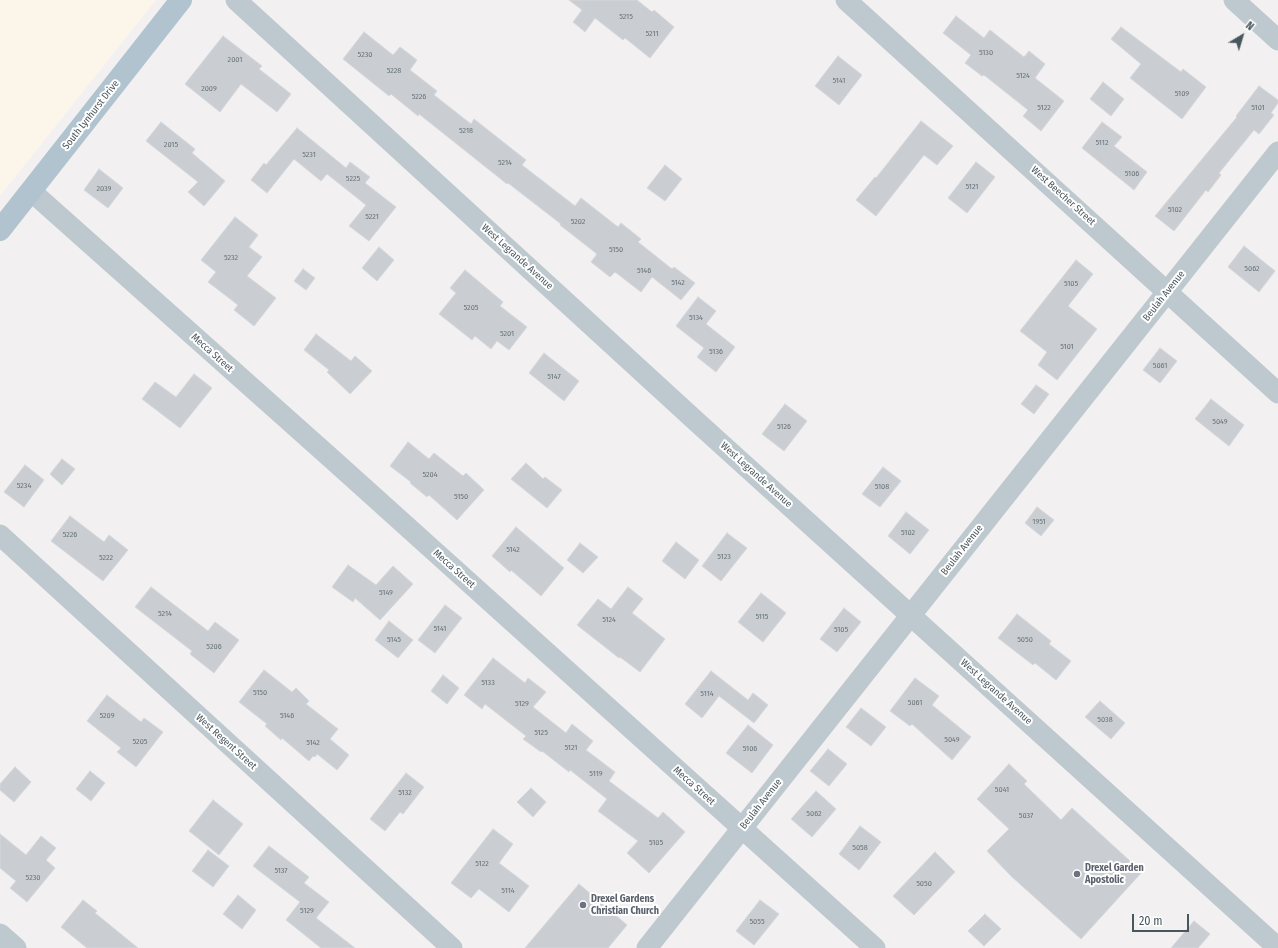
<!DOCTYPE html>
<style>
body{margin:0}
#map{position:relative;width:1278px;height:948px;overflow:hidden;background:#f2f0f0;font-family:"Fira Sans Condensed",sans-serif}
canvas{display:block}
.north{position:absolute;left:1222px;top:16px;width:40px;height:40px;-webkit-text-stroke:3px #fff;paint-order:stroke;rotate:38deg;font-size:11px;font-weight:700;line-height:16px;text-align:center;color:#48565d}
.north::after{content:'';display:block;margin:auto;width:14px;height:18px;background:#48565d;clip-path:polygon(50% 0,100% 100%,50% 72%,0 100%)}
.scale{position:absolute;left:1132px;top:914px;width:57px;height:18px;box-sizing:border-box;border:2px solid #48565d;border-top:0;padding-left:5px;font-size:12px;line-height:14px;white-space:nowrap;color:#48565d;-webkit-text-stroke:3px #fff;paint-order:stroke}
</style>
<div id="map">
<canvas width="1278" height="948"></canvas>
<div class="north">N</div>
<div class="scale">20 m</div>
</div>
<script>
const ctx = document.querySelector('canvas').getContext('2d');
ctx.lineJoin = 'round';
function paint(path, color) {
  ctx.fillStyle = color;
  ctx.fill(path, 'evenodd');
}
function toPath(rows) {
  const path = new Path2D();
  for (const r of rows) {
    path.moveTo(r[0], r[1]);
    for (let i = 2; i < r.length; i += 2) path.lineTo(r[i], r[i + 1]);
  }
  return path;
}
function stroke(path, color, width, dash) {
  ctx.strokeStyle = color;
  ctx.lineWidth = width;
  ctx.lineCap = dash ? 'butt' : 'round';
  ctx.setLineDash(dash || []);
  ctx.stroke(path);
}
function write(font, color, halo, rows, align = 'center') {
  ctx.font = font + ' "Fira Sans Condensed",sans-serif';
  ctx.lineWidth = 4;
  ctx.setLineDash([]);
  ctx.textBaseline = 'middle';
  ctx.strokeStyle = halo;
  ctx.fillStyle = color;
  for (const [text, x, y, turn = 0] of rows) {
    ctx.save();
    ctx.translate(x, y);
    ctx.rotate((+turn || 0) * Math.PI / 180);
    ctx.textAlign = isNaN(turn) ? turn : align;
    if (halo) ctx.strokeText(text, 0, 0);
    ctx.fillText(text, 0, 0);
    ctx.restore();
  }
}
paint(toPath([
 [0,0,156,0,0,196]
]), '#fcf5ea');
const building = toPath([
 [569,0,637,0,652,12,654,10,674,27,650,58,625,38,623,40,595,18,585,32,573,22,582,10,569,0],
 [956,16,984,38,990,30,1024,57,1029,51,1045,64,1035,78,1064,101,1041,131,1023,116,1028,110,984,75,982,76,965,63,971,55,943,33,956,16],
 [1121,27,1181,72,1183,69,1206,87,1182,119,1130,78,1141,64,1111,39,1121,27],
 [364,32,393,55,400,47,417,60,410,70,437,91,434,95,471,124,474,119,493,134,526,160,522,165,575,206,581,198,618,227,621,223,641,239,638,242,672,269,674,267,695,283,681,300,652,277,641,292,615,272,610,277,591,262,597,254,560,225,561,224,508,183,507,184,419,114,418,116,391,94,389,96,343,59,364,32],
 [223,36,262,66,259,69,291,94,277,112,241,84,220,112,185,84,223,36],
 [838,56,862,75,839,105,815,86,838,56],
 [1103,82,1124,99,1111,116,1090,99,1103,82],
 [1259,86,1278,100,1278,103,1271,113,1274,115,1259,134,1254,130,1219,173,1221,175,1208,192,1206,190,1174,231,1155,216,1237,117,1236,116,1259,86],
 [921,121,953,146,937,165,924,155,876,216,856,200,875,177,876,178,921,121],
 [161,122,195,149,192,153,225,181,204,206,188,192,198,182,146,141,161,122],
 [1102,122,1122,137,1114,146,1147,172,1134,190,1082,148,1102,122],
 [297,128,346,168,350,162,370,177,365,183,396,207,369,241,349,226,366,205,327,174,321,181,294,159,267,193,251,180,264,163,266,165,297,128],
 [976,162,995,177,967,213,948,198,976,162],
 [665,165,682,179,665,201,647,188,665,165],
 [99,169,123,188,108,208,84,190,99,169],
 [235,217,258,235,249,247,262,257,247,276,276,298,254,326,234,310,238,305,208,282,216,272,201,260,235,217],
 [1244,246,1275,271,1259,292,1228,267,1244,246],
 [379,247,394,260,377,281,362,268,379,247],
 [1076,260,1093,274,1068,306,1097,329,1057,380,1038,365,1047,352,1020,331,1076,260],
 [303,269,315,278,306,290,294,281,303,269],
 [465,270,503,302,500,306,527,327,509,350,497,341,491,349,475,336,472,340,439,314,456,293,450,288,465,270],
 [698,297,716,311,706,324,735,347,716,372,697,357,704,348,676,326,698,297],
 [316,334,351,361,355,356,372,371,350,394,327,372,329,370,304,350,316,334],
 [1160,348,1177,361,1160,383,1143,370,1160,348],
 [544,353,579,381,564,401,529,373,544,353],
 [194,374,212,388,180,428,142,399,155,382,176,397,194,374],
 [1036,385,1049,394,1034,414,1021,404,1036,385],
 [1211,399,1244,425,1229,446,1195,419,1211,399],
 [785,404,807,421,784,451,762,434,785,404],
 [408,442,429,459,434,453,463,476,466,473,484,490,457,520,429,495,427,497,410,483,411,482,390,466,408,442],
 [62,459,75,469,62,485,50,474,62,459],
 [526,463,543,479,545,477,562,490,547,508,511,479,526,463],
 [25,465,44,480,24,507,4,492,25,465],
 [883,467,901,481,880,507,862,494,883,467],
 [1037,507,1054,520,1041,536,1025,523,1037,507],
 [906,512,929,530,910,554,888,536,906,512],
 [70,516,104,542,109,535,128,550,103,581,51,541,70,516],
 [516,527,564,568,541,596,511,570,510,572,492,556,516,527],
 [727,533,747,548,721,581,702,566,727,533],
 [676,542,699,560,685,579,662,561,676,542],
 [580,543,598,557,583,573,567,560,580,543],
 [348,565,376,585,393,566,413,584,380,620,355,598,353,602,332,587,348,565],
 [151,587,208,631,215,622,239,640,214,673,190,654,192,651,135,607,151,587],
 [628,587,643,599,632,613,665,639,640,672,620,657,619,658,577,625,598,599,611,609,628,587],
 [761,593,786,613,763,642,738,622,761,593],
 [445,605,462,618,435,653,418,640,445,605],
 [844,608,861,622,837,652,820,639,844,608],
 [1017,614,1051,641,1049,644,1071,661,1056,680,1035,663,1033,665,998,638,1017,614],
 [389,621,413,640,398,658,375,640,389,621],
 [493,658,525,683,528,678,546,692,533,707,566,733,572,724,593,741,586,750,615,772,609,781,658,818,663,812,685,832,649,873,627,853,638,841,598,811,607,799,570,770,569,772,542,751,541,752,523,739,526,736,485,704,482,709,464,695,493,658],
 [264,670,292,692,296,688,309,701,306,704,338,729,330,739,349,755,337,770,317,754,315,757,313,756,309,761,282,738,281,740,265,726,267,724,239,702,264,670],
 [711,671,748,700,753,693,768,705,754,723,719,696,702,718,685,704,711,671],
 [443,675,459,688,447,704,431,691,443,675],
 [915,678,939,696,932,705,971,737,952,760,912,724,910,726,890,711,915,678],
 [107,695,141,722,144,718,163,732,136,767,117,752,121,748,87,721,107,695],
 [1100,701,1125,723,1111,739,1085,717,1100,701],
 [861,708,886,727,871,746,846,727,861,708],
 [748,725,773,745,752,773,726,753,748,725],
 [828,749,847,764,829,786,810,771,828,749],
 [1009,764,1027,781,1024,784,1061,820,1072,808,1142,872,1081,939,1011,876,987,851,1009,829,977,799,1009,764],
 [15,767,31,782,14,802,0,790,0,784,15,767],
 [90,771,105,783,91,801,76,789,90,771],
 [406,773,424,787,403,814,400,812,385,831,370,819,406,773],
 [531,788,546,802,533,817,517,802,531,788],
 [816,791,836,809,812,837,791,819,816,791],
 [213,800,243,824,219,855,189,831,213,800],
 [860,826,881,842,859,870,839,854,860,826],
 [493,829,513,844,499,863,529,886,509,912,479,889,471,898,451,883,493,829],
 [0,834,26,855,41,836,56,848,46,860,55,868,27,902,10,888,16,881,0,868,0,834],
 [269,846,309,877,304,883,329,902,316,918,355,948,321,948,286,920,300,902,253,866,269,846],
 [208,850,229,866,213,887,192,871,208,850],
 [935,852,955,872,914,915,893,896,935,852],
 [579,884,627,925,608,948,525,948,579,884],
 [238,895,256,910,242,929,223,914,238,895],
 [83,900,97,911,95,913,138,948,87,948,61,927,83,900],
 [760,900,779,914,754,945,736,931,760,900],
 [985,914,1001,929,984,946,968,931,985,914],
 [1194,921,1210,934,1198,948,1171,948,1194,921]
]);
paint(building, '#caced2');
stroke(building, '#d4d7db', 1);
stroke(toPath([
 [236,0,698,423,1278,948],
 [846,0,1278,393],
 [1234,0,1278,40],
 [31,191,333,460,875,948],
 [0,535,452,948],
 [0,934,16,948],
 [647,948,1278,152]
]), '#bec9cf', 21);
stroke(toPath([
 [0,230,181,0]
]), '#b0c3ce', 22);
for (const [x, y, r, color] of [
 [1077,874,4,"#6b7280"],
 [583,905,4,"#6b7280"]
]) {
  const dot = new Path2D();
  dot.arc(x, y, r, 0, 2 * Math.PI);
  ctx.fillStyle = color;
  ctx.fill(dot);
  stroke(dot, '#fff', 1.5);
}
write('8px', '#68747a', null, [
 ["5215",626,17],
 ["5211",652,34],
 ["5130",986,53],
 ["5230",365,55],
 ["2001",235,60],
 ["5228",394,71],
 ["5124",1023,76],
 ["5141",839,81],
 ["2009",209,89],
 ["5109",1182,94],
 ["5226",419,97],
 ["5122",1044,108],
 ["5101",1258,108],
 ["5218",466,131],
 ["5112",1102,143],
 ["2015",171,145],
 ["5231",309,155],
 ["5214",505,163],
 ["5106",1132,174],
 ["5225",353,179],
 ["5121",972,187],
 ["2039",104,189],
 ["5102",1175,210],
 ["5221",372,217],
 ["5202",578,222],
 ["5150",616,250],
 ["5232",231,258],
 ["5062",1252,269],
 ["5146",644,271],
 ["5142",678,283],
 ["5105",1071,284],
 ["5205",471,308],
 ["5134",696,318],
 ["5201",507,334],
 ["5101",1067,347],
 ["5136",716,352],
 ["5061",1160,366],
 ["5147",554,377],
 ["5049",1220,422],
 ["5126",784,427],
 ["5204",430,475],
 ["5234",24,486],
 ["5108",882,487],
 ["5150",461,497],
 ["1951",1039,522],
 ["5102",908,533],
 ["5226",70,535],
 ["5142",513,550],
 ["5123",724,557],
 ["5222",106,558],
 ["5149",386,593],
 ["5214",165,614],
 ["5115",762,617],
 ["5124",609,620],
 ["5141",440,629],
 ["5105",841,630],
 ["5145",394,640],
 ["5050",1025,640],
 ["5206",214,647],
 ["5133",488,683],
 ["5150",260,693],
 ["5114",707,694],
 ["5061",915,703],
 ["5129",522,704],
 ["5209",107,716],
 ["5146",287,716],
 ["5038",1105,720],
 ["5125",541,733],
 ["5049",952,740],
 ["5205",140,742],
 ["5142",313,743],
 ["5121",571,748],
 ["5106",750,749],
 ["5119",596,774],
 ["5041",1002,790],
 ["5132",405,793],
 ["5062",814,814],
 ["5037",1026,816],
 ["5105",656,843],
 ["5058",860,848],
 ["5122",482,864],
 ["5137",281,871],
 ["5230",33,878],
 ["5050",924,884],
 ["5114",508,891],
 ["5129",307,911],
 ["5055",757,922]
]);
write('10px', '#48565d', '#fff', [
 ["South Lynhurst Drive",91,115,-52],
 ["West Beecher Street",1063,196,42],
 ["West Legrande Avenue",517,257,42],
 ["Beulah Avenue",1164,296,-52],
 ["Mecca Street",212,353,42],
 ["West Legrande Avenue",756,475,42],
 ["Beulah Avenue",962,550,-52],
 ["Mecca Street",454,569,42],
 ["West Legrande Avenue",996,692,42],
 ["West Regent Street",226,742,42],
 ["Mecca Street",694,786,42],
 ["Beulah Avenue",761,804,-52]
]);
write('bold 10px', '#5b616d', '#fff', [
 ["Drexel Garden",1085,868],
 ["Apostolic",1085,880],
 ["Drexel Gardens",591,899],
 ["Christian Church",591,911]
], 'left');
</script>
